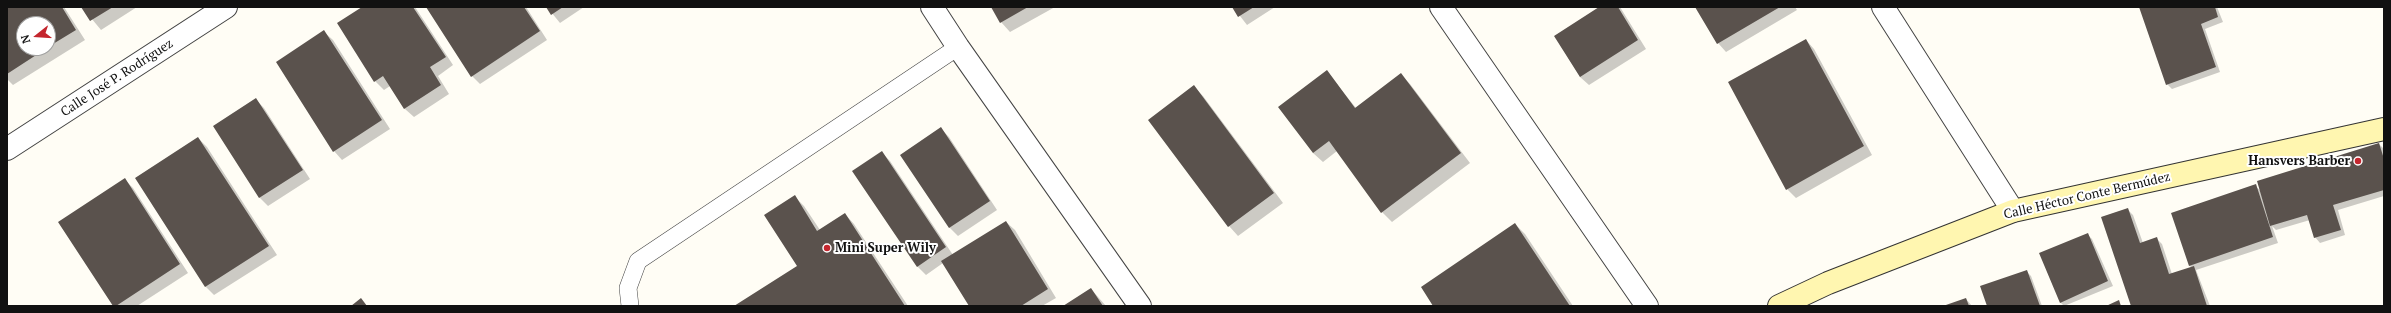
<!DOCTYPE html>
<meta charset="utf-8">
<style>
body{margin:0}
#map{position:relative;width:2391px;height:313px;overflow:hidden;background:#fffdf5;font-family:"PT Serif",serif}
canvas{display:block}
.frame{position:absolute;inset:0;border:8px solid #111;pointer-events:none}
.north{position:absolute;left:16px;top:16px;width:40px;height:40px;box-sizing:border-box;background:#fff;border:1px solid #a0a0a0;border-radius:50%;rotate:253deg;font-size:11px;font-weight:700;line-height:16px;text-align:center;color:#111}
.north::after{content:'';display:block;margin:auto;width:14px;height:18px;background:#c4262e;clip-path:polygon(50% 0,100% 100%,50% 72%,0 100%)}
</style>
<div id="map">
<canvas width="2391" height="313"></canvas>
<div class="frame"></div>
<div class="north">N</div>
</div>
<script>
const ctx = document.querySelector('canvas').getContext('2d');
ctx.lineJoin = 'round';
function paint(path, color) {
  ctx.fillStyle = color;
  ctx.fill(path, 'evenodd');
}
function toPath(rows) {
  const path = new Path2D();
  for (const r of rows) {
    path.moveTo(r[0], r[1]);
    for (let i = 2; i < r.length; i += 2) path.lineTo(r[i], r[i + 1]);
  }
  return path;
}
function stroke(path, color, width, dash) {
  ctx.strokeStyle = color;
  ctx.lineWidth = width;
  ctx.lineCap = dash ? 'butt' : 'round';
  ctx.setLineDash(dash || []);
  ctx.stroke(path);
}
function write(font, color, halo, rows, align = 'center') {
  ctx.font = font + ' "PT Serif",serif';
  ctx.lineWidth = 4;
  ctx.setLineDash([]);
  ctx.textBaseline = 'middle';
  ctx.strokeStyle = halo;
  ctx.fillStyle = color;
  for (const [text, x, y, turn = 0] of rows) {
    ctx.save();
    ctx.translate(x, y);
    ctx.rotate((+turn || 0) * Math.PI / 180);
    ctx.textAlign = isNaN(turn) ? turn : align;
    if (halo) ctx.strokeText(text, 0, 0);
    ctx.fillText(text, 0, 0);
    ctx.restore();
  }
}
paint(toPath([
 [7,7,64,7,85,40,13,85,7,79],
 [24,24,48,24,48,48,24,48],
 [82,7,137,7,101,30],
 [364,7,415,7,453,65,438,76,449,94,414,117,405,109,390,86,384,90,375,81],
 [427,7,526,7,547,40,480,84,472,76],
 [547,7,584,7,560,23],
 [992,7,1055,7,1010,32,1001,22],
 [1233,7,1275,7,1247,25],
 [1601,7,1620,7,1646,49,1589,85,1580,77,1555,36],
 [1696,7,1795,7,1797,10,1726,52,1718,43],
 [2140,7,2217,7,2223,22,2205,29,2220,72,2172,89,2167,84],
 [324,32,333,40,390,129,342,160,334,151,277,62],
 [1806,40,1814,49,1872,155,1796,198,1787,189],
 [1327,72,1356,108,1401,75,1410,84,1470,163,1392,222,1382,212,1337,151,1323,162,1313,153],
 [1194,87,1203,96,1283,203,1238,236,1229,226],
 [256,100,264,108,310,179,268,206,260,198,214,126],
 [941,129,949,137,997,210,958,236,949,227],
 [198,138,207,147,277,255,214,295,206,287,136,178],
 [2379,144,2384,149,2384,196,2338,210,2345,235,2320,243,2315,237,2310,220,2276,230,2272,226,2278,243,2196,270,2210,306,2132,306,2128,210,2133,215,2143,243,2157,239,2162,244,2172,274,2192,268,2189,265,2255,186,2261,191],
 [882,153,890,161,953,255,1006,222,1015,230,1056,298,1042,306,970,306,943,263,926,275,917,266],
 [125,180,133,188,188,273,137,306,114,306],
 [794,196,804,206,820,230,845,214,854,224,908,306,736,306,798,266],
 [1515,224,1525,234,1573,306,1435,306],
 [2087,234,2092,239,2113,286,2064,306,2060,302],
 [2026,271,2031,276,2042,306,1988,306],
 [1091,289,1106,306,1065,306],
 [1966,299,1972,306,1946,306]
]), '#0003');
paint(toPath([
 [7,7,62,7,76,30,48,47,48,24,24,24,24,48,47,48,7,74],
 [81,7,113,7,90,21],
 [362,7,413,7,446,57,430,67,441,85,404,109,383,76,374,82,337,23],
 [426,7,524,7,540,31,471,77],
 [546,7,563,7,551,15],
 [991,7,1028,7,1000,23],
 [1232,7,1254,7,1238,17],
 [1599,7,1618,7,1638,40,1580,77,1554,36],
 [1695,7,1780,7,1717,44],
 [2139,7,2215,7,2218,17,2201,24,2216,67,2166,85],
 [324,30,382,120,333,152,276,62],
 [1806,39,1864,146,1786,190,1728,82],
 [1327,70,1355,108,1401,73,1461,153,1381,213,1329,141,1313,153,1278,107],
 [1194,85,1274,193,1228,227,1148,120],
 [256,98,303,170,259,198,213,126],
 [941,127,990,201,949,228,900,155],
 [198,137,269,246,205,287,135,178],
 [2379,143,2384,159,2384,190,2333,205,2341,230,2314,238,2307,215,2270,226,2257,181],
 [882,151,946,247,917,267,852,171],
 [125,178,180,264,116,306,113,306,58,222],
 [2256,184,2273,237,2189,266,2171,213],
 [795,195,817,231,845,213,905,306,734,306,797,266,764,215],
 [2128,208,2140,243,2157,237,2169,274,2194,266,2207,306,2131,306,2101,217],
 [1006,221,1048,289,1021,306,969,306,941,261],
 [1515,223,1570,306,1433,306,1421,287],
 [2088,233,2108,281,2060,303,2039,253],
 [2027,270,2040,306,1987,306,1980,286],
 [1091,288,1103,306,1063,306],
 [361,298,367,306,351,306],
 [1966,298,1969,306,1943,306],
 [2119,300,2121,306,2106,306]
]), '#5a524d');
const lane = toPath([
 [630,306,628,288,638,261,958,47]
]);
const street = toPath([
 [932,7,958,47,1140,306],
 [1441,7,1647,306],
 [1883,7,2013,211],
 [7,149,226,7]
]);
const secondary = toPath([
 [1779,306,1828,283,2013,211,2384,129]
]);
stroke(lane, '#444', 18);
stroke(street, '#444', 24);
stroke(secondary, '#333', 24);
stroke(lane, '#fff', 17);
stroke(street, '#fff', 22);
stroke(secondary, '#fff6b0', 22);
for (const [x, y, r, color] of [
 [2358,161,4,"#c4262e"],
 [827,248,4,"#c4262e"]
]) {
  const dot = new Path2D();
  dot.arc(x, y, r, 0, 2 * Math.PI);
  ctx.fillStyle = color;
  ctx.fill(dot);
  stroke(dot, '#fff', 1.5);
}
write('13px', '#111', '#fff', [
 ["Calle José P. Rodríguez",117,78,-33],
 ["Calle Héctor Conte Bermúdez",2087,196,-13]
]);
write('bold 13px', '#111', '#fff', [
 ["Hansvers Barber",2350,161],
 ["Mini Super Wily",835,248,"left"]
], 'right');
</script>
